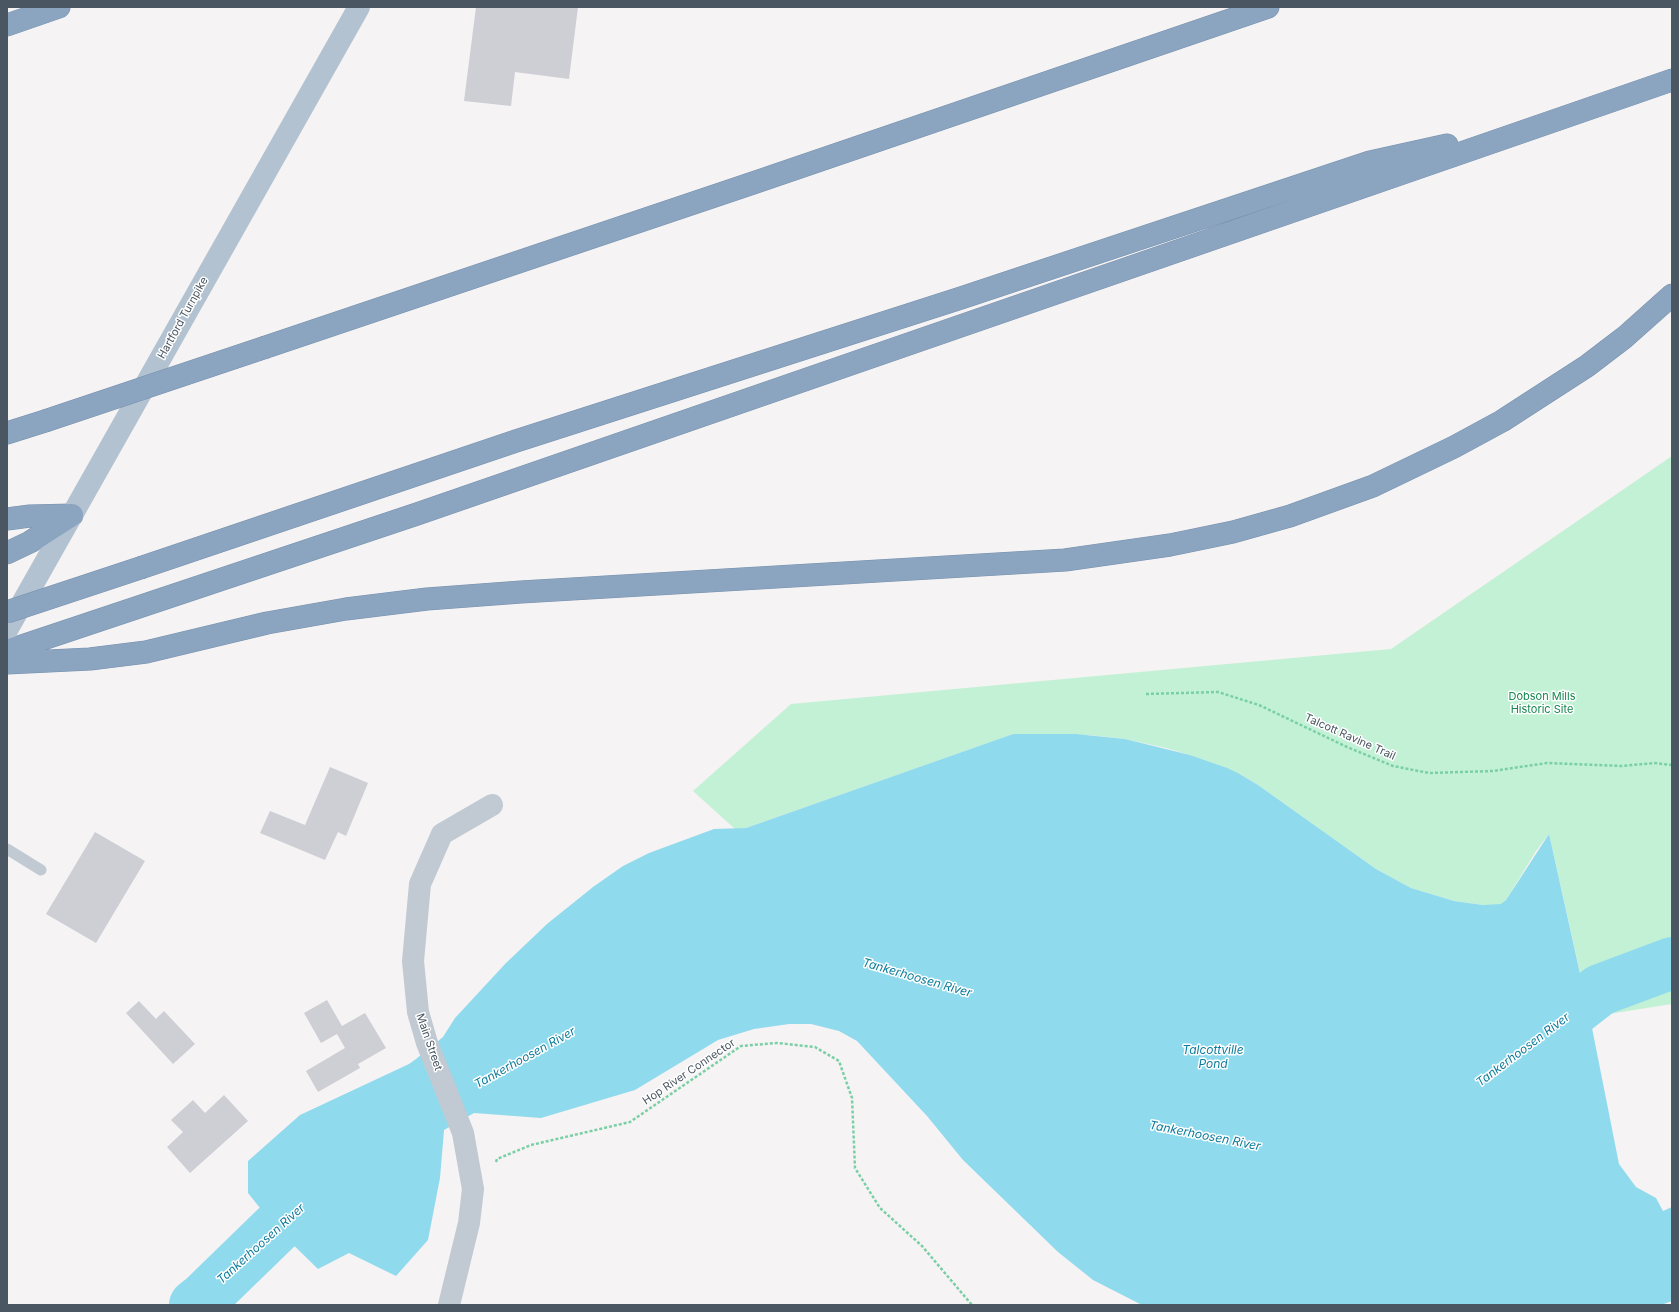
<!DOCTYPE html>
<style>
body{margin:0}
#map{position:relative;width:1679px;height:1312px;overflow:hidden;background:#f5f3f3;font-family:Inter,sans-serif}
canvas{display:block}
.frame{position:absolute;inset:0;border:8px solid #4a5661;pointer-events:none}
</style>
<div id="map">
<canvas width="1679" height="1312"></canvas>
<div class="frame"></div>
</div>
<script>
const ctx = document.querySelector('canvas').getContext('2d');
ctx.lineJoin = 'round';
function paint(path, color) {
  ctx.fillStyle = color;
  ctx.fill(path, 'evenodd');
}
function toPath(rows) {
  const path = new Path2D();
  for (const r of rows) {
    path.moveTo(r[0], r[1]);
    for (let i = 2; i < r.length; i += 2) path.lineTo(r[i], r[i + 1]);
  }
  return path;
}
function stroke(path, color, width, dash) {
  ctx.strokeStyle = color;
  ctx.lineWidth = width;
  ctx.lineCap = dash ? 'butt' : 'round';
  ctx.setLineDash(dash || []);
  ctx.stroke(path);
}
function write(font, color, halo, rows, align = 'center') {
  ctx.font = font + ' Inter,sans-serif';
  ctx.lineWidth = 3;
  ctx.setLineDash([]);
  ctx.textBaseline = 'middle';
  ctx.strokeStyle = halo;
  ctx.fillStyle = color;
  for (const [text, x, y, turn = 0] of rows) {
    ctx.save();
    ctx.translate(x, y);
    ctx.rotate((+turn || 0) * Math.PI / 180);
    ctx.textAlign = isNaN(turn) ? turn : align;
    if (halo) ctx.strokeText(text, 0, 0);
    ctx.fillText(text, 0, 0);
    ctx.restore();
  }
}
paint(toPath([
 [1672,456,1672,1004,1590,1017,1549,834,1536,851,1506,900,1501,905,1483,905,1454,901,1411,888,1376,869,1258,785,1238,773,1190,755,1166,748,1125,739,1089,735,1013,734,746,828,735,829,693,791,791,704,1391,649]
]), '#c3f1d5');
paint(toPath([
 [1013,734,1076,734,1125,739,1190,755,1227,768,1238,773,1258,785,1376,869,1411,888,1454,901,1483,905,1501,904,1506,900,1549,834,1591,1023,1619,1164,1636,1187,1656,1198,1663,1211,1672,1207,1672,1301,1661,1305,1140,1304,1093,1280,1058,1252,963,1160,927,1116,857,1041,839,1031,811,1024,789,1024,754,1029,718,1040,635,1090,541,1118,474,1113,444,1130,440,1178,428,1240,396,1276,349,1253,318,1269,276,1228,248,1193,248,1161,300,1115,409,1064,416,1059,443,1037,455,1018,506,963,547,924,593,887,623,866,649,853,714,829,746,828]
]), '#90daee');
stroke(toPath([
 [1529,1045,1600,990,1672,963],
 [195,1305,204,1298,276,1228,332,1183]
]), '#90daee', 52);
paint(toPath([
 [476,7,578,7,569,79,515,72,511,106,464,101],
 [330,767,368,783,346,836,338,832,325,860,260,833,270,811,305,825],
 [95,832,145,861,96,943,46,914],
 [327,1000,342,1026,365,1013,386,1048,358,1064,360,1068,318,1092,306,1071,345,1048,337,1034,321,1043,304,1013],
 [139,1001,156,1019,164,1011,195,1044,173,1064,126,1013],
 [224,1095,248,1121,190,1173,167,1147,183,1132,171,1120,193,1100,205,1113]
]), '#cdcfd5');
const highway = toPath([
 [7,25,59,7],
 [266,347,756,182,1268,7],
 [7,433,45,421],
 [7,519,30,516,72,515],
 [7,553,30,542,72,515],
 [143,567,516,441,961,298,1370,162,1447,145],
 [7,651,417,514,1672,80],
 [7,663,90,659,146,652,267,623,346,609,427,599,521,592,1065,560,1170,545,1233,532,1290,516,1373,486,1454,447,1502,421,1587,366,1625,337,1672,295]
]);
stroke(highway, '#7690ad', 23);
stroke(toPath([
 [1146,694,1218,692,1259,705,1347,747,1393,766,1429,773,1493,771,1547,763,1622,766,1654,763,1672,765],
 [496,1162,497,1159,531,1145,630,1122,741,1046,777,1043,815,1047,839,1061,852,1098,855,1168,880,1208,922,1246,972,1305]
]), '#7ad0a6', 2.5, [3, 2]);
stroke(toPath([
 [7,849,41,870]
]), '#c1cad2', 11);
stroke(toPath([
 [449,1305,469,1223,473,1189,463,1133,427,1043,418,1012,413,961,420,884,442,834,492,805]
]), '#c1cad2', 22);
stroke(toPath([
 [7,630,359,7]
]), '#b3c2d1', 22);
stroke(highway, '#8ba5c1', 22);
const highwayBridge = toPath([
 [45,421,266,347],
 [7,612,143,567]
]);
stroke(highwayBridge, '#7690ad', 23, []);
stroke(highwayBridge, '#8ba5c1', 22);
write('11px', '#4a5661', '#fff', [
 ["Hartford Turnpike",183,318,-61],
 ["Talcott Ravine Trail",1350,737,24],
 ["Main Street",429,1042,71],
 ["Hop River Connector",689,1072,-34]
]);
write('11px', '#17864f', '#fff', [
 ["Dobson Mills",1542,697],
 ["Historic Site",1542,710]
]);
write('italic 12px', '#0c7c9b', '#fff', [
 ["Tankerhoosen River",917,978,16],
 ["Talcottville",1213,1050],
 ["Pond",1213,1064],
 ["Tankerhoosen River",1523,1050,-37],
 ["Tankerhoosen River",525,1058,-29],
 ["Tankerhoosen River",1205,1136,11],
 ["Tankerhoosen River",261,1244,-42]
]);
</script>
